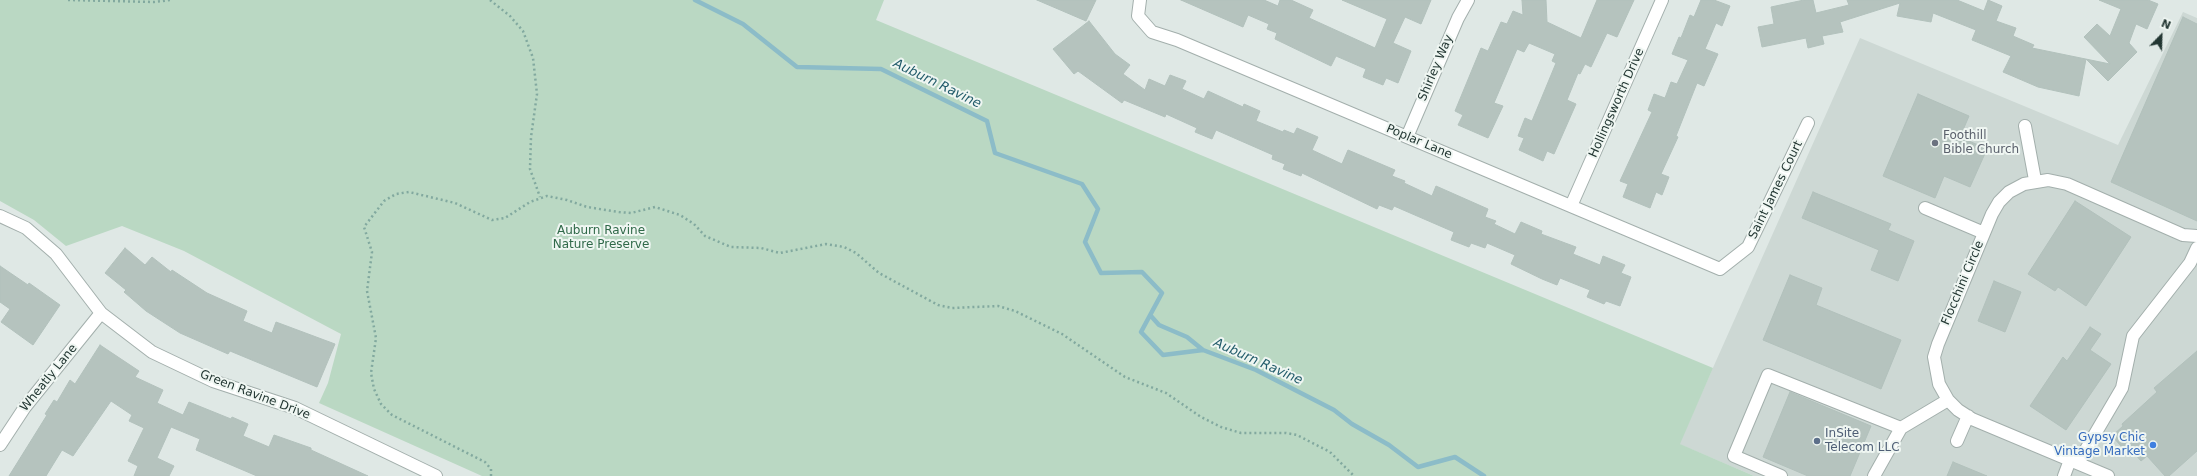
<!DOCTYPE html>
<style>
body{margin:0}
#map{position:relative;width:2197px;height:476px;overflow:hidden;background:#dfe8e5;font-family:"DejaVu Sans",sans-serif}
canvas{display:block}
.north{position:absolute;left:2141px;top:16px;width:40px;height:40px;-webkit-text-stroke:3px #eff6f2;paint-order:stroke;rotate:23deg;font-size:11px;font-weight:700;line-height:16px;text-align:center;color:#223632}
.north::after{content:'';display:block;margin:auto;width:14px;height:18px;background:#223632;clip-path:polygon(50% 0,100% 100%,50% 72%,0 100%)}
</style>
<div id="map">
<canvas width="2197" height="476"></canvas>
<div class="north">N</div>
</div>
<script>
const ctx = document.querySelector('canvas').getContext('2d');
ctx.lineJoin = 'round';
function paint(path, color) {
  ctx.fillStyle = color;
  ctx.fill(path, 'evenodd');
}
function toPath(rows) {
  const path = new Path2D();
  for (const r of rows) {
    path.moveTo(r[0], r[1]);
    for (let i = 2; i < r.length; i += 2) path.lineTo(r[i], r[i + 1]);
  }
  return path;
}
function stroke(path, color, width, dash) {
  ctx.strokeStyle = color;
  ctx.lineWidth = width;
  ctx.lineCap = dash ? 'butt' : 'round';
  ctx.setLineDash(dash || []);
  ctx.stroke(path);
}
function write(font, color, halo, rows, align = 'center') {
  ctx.font = font + ' "DejaVu Sans",sans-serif';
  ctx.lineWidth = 4;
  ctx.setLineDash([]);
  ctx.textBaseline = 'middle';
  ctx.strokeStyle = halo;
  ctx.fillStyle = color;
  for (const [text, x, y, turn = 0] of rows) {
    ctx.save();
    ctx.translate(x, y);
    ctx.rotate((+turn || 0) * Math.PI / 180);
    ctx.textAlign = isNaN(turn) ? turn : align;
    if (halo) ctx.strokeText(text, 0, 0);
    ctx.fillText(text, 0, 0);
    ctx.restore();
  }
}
paint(toPath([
 [2183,12,2197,18,2197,476,1754,476,1679,444,1860,38,2118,145]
]), '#cdd8d4');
paint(toPath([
 [0,0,884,0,876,20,1713,368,1680,444,1754,476,482,476,319,403,328,383,341,334,184,251,122,226,66,246,34,220,0,201]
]), '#bad8c3');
stroke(toPath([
 [695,0,743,24,797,67,881,69,987,121,995,153,1082,184,1098,209,1085,242,1101,273,1142,272,1162,293,1141,332,1163,355,1203,350,1256,370,1334,410,1352,424,1389,445,1418,467,1455,457,1484,476],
 [1151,316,1159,325,1187,337,1203,350]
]), '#8cbcc8', 4.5);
const building = toPath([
 [1037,0,1096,0,1086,21,1037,0],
 [1181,0,1264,0,1278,6,1280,0,1291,0,1313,10,1309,18,1375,48,1387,19,1342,0,1431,0,1421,24,1405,17,1393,43,1411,51,1398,83,1386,78,1383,85,1363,77,1366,69,1336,56,1331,66,1275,39,1277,33,1267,29,1269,24,1248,15,1243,27,1181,0],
 [1522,0,1546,0,1547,22,1581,38,1597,0,1634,0,1617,37,1607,33,1591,67,1585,64,1580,74,1578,73,1567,100,1576,104,1554,154,1547,151,1543,161,1519,150,1524,138,1518,136,1525,118,1532,121,1556,63,1552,61,1555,54,1529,43,1524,52,1517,49,1494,103,1503,106,1488,138,1458,125,1463,115,1455,111,1481,48,1488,51,1501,22,1507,24,1513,11,1523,15,1522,0],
 [1701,0,1714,0,1730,6,1722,26,1716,23,1705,49,1718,54,1704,86,1697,83,1676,136,1678,137,1661,174,1669,177,1662,195,1656,192,1650,208,1623,197,1628,184,1620,181,1652,112,1648,110,1654,94,1665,98,1671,82,1677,84,1688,60,1672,54,1679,37,1681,38,1690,15,1694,17,1701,0],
 [1804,0,1813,0,1816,13,1849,5,1847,0,1957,0,1984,11,1988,0,2002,6,1996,21,2016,28,2013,36,2034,45,2032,48,2110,64,2084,37,2097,24,2110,36,2121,9,2099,0,2148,0,2158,4,2147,29,2136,24,2129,43,2137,52,2108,81,2086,59,2079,96,2038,87,2003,72,2011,56,1972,40,1976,30,1933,13,1931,22,1897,16,1900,3,1840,22,1843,32,1822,36,1824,44,1808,48,1806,38,1762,47,1758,27,1774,24,1771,7,1804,0],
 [2183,17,2197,24,2197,221,2111,182,2183,17],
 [1089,21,1115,54,1130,65,1123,74,1145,90,1149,79,1165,86,1170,75,1186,81,1182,89,1204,99,1208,91,1243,107,1244,104,1260,111,1256,121,1283,132,1284,130,1294,134,1297,128,1318,137,1312,150,1342,164,1348,150,1395,170,1392,176,1405,181,1404,183,1432,196,1436,186,1488,209,1485,217,1496,221,1494,224,1515,234,1521,222,1542,231,1541,234,1576,247,1573,254,1600,265,1603,256,1625,265,1621,273,1631,277,1620,306,1606,301,1604,304,1587,297,1590,290,1560,278,1557,285,1542,279,1511,264,1515,255,1487,243,1485,248,1471,243,1469,247,1451,240,1454,232,1394,206,1392,210,1379,205,1377,209,1302,173,1301,176,1283,169,1285,164,1272,159,1273,155,1216,130,1212,139,1195,132,1197,128,1166,114,1165,117,1124,100,1122,103,1078,71,1074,74,1053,49,1089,21],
 [1918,94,1969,116,1960,137,1987,149,1970,187,1944,176,1935,198,1883,176,1918,94],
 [1813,192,1891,224,1888,230,1914,241,1898,281,1871,270,1879,250,1802,218,1813,192],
 [2075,201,2131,237,2086,306,2058,287,2055,291,2028,274,2075,201],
 [125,248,145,265,152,257,171,272,172,270,207,293,247,311,243,321,272,333,276,322,335,344,317,387,230,351,228,354,180,333,146,311,124,292,126,290,105,273,125,248],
 [0,266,28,285,29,283,60,305,33,345,1,322,10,309,0,302,0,266],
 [1790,275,1822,288,1816,305,1901,340,1881,389,1763,340,1790,275],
 [1994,281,2021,292,2005,332,1978,321,1994,281],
 [2090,327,2101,334,2090,350,2111,364,2066,430,2030,406,2063,357,2067,361,2090,327],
 [100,345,139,371,135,377,163,390,157,403,183,415,189,402,231,419,232,417,248,424,243,436,269,447,274,435,311,448,311,450,368,476,257,476,196,450,200,439,171,427,157,458,174,466,169,476,134,476,138,466,128,461,144,428,129,421,132,415,111,401,73,456,62,450,46,476,9,476,47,415,45,414,54,400,57,402,70,380,75,384,100,345],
 [2197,351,2197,451,2169,476,2165,476,2147,456,2141,461,2135,454,2131,457,2112,436,2123,426,2122,424,2157,392,2154,388,2197,351],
 [1790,392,1871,426,1850,476,1808,476,1763,457,1790,392],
 [1953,462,1987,476,1947,476,1953,462]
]);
paint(building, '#b5c3be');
stroke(building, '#b2c1bc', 1);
const minor = toPath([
 [1140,0,1138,16,1152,32,1177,40,1720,269,1748,247,1808,123],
 [2025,126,2035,180],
 [1407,137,1458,18,1468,0],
 [1571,206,1662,0],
 [1925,208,1984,233],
 [0,216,26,228,56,254,101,313,152,352,213,381,295,408,436,476],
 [1957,441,1968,416],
 [0,445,25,407,101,313],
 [2078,463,2122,388,2133,336,2190,263,2197,248],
 [1781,476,1734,456,1768,375,1901,428],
 [1874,476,1901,428,1948,400],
 [2064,476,2070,460],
 [2108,476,1972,419,1958,410,1948,400,1939,384,1934,357,1938,344,1992,214,1999,202,2009,192,2024,184,2048,180,2067,184,2183,235,2197,236]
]);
stroke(minor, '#a3afac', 14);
stroke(toPath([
 [68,0,154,2,170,0],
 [490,0,510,16,523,31,533,58,537,94,531,137,530,169,540,197],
 [491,476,491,469,485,462,392,415,381,404,374,389,371,373,376,338,367,291,372,252,364,227,384,201,396,194,409,192,455,203,492,220,505,218,530,202,547,196,567,200,587,207,619,212,631,213,655,207,680,215,694,224,705,236,731,247,761,248,780,253,826,244,844,247,856,253,879,273,938,305,952,308,998,306,1015,311,1062,334,1125,377,1166,393,1201,417,1221,427,1241,433,1286,433,1297,435,1330,452,1354,476]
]), '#82a99f', 2.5, [2, 3]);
stroke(minor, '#fff', 12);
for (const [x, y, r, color] of [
 [1935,143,4,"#6b7280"],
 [1817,441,4,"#5c6f8a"],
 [2153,445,4,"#3f7fe0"]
]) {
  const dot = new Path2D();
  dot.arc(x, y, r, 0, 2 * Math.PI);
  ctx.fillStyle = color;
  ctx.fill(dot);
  stroke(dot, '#eff6f2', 1.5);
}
write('12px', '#223632', '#eff6f2', [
 ["Shirley Way",1436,68,-67],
 ["Hollingsworth Drive",1617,103,-66],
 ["Poplar Lane",1419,142,23],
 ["Saint James Court",1776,190,-64],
 ["Flocchini Circle",1963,283,-67],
 ["Wheatly Lane",49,378,-51],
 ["Green Ravine Drive",255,395,21]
]);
write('12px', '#5b616d', '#eff6f2', [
 ["Foothill",1943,136],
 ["Bible Church",1943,150]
], 'left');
write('12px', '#306949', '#eff6f2', [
 ["Auburn Ravine",601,231],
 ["Nature Preserve",601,245]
]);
write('12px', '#4e5e75', '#eff6f2', [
 ["InSite",1825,434],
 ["Telecom LLC",1825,448]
], 'left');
write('12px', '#366cbe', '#eff6f2', [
 ["Gypsy Chic",2145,438],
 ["Vintage Market",2145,452]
], 'right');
write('italic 13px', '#235c6b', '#eff6f2', [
 ["Auburn Ravine",937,84,26],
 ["Auburn Ravine",1258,362,24]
]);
</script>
